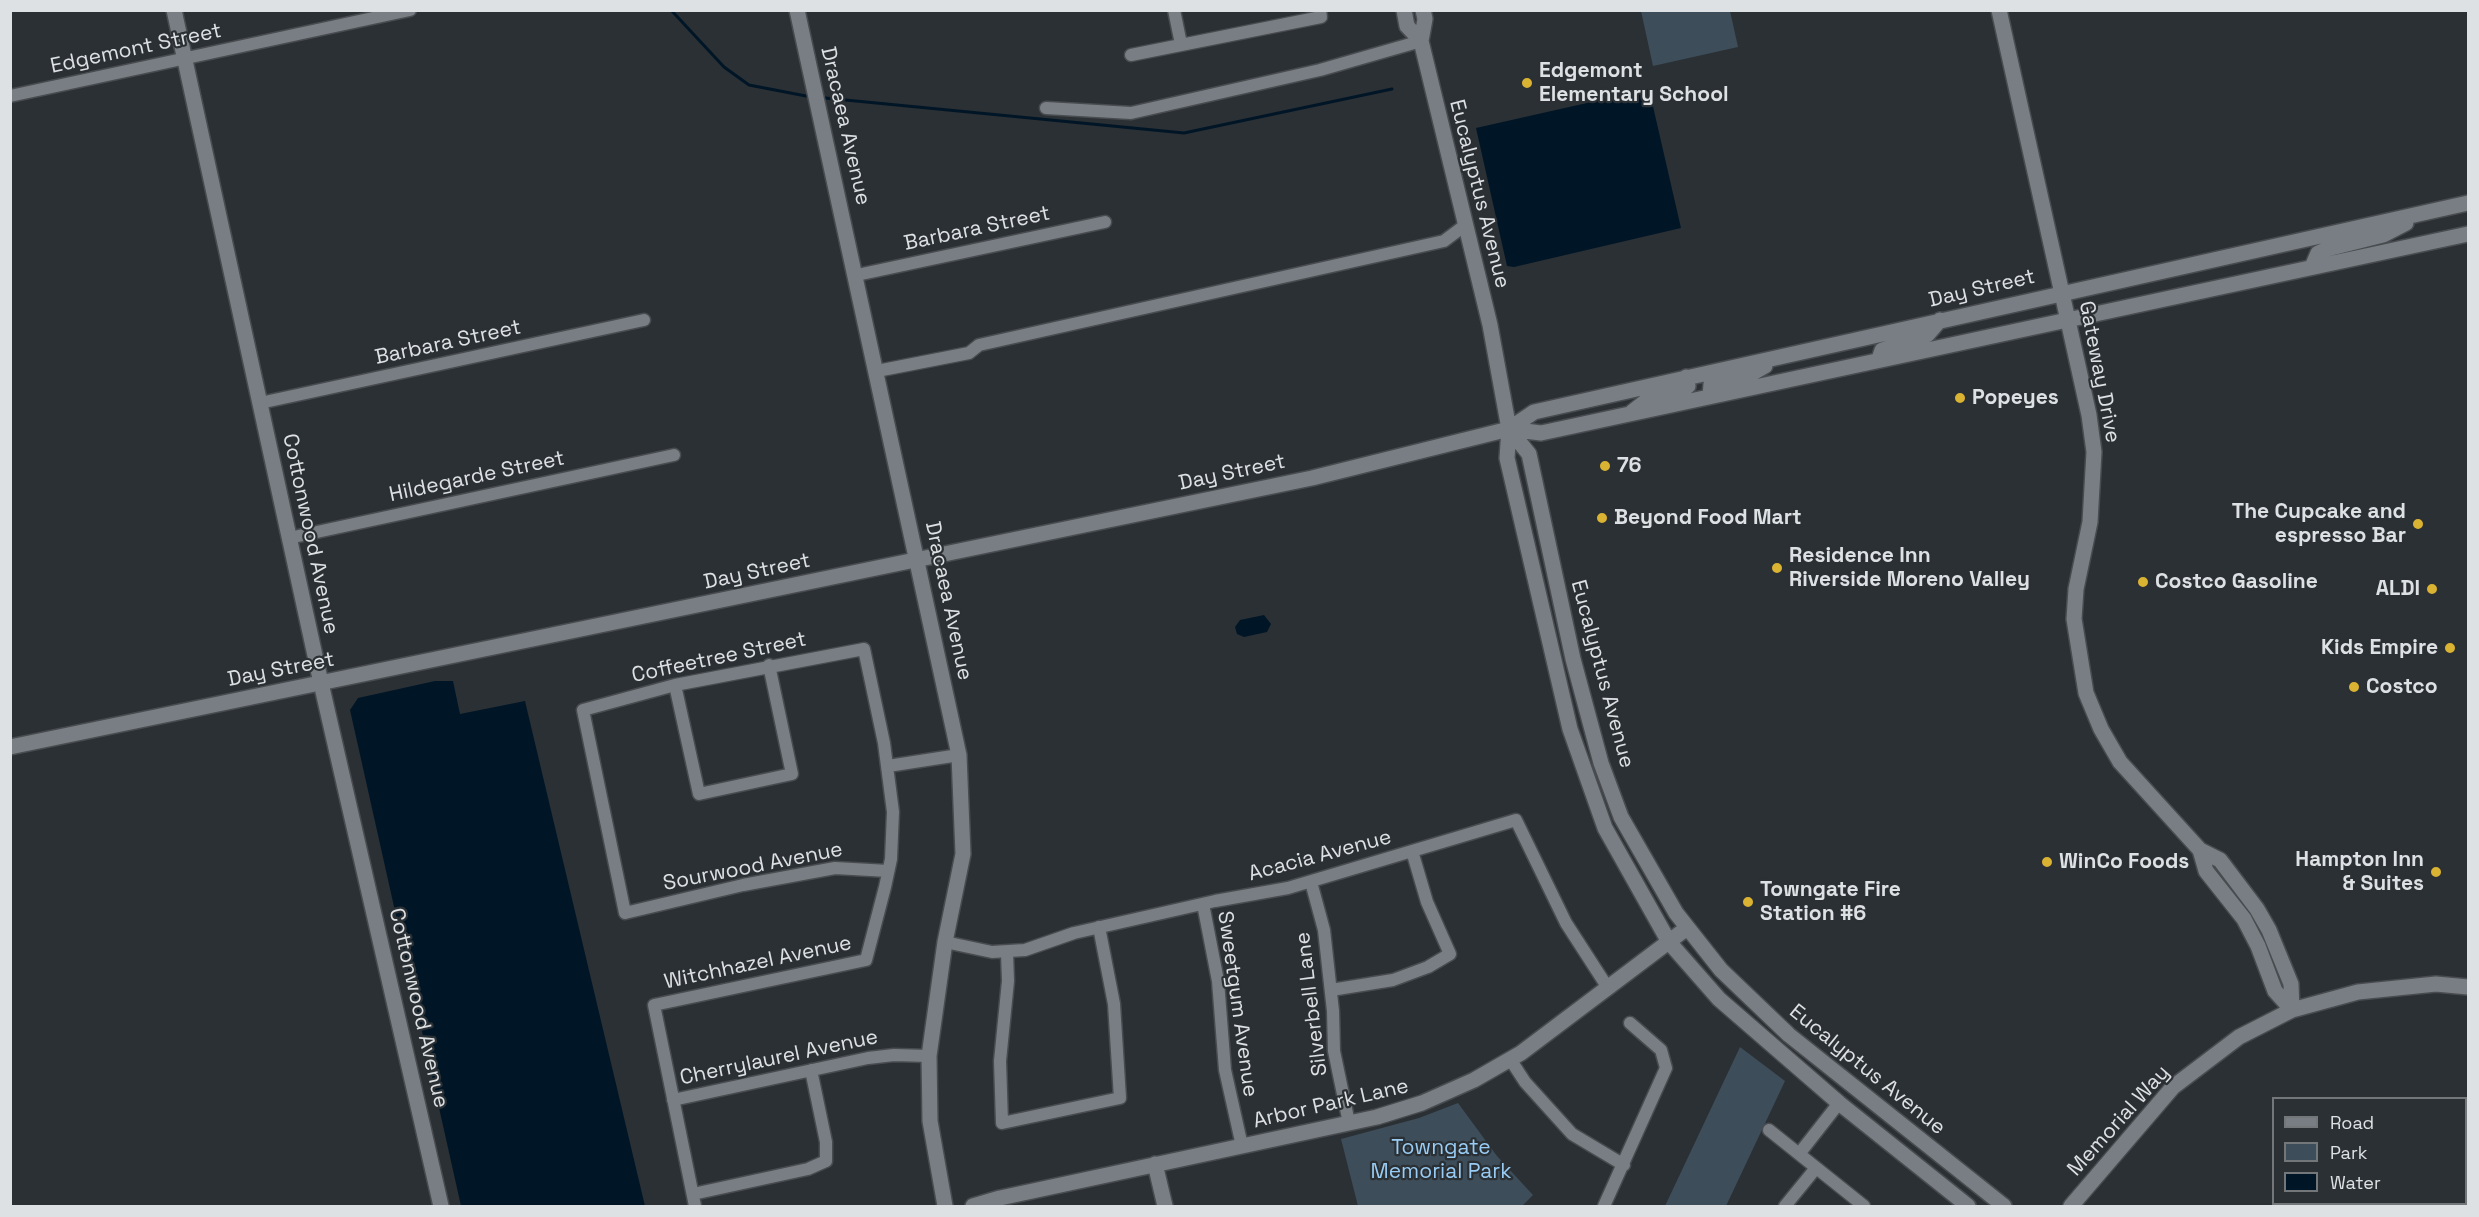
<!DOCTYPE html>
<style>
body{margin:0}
#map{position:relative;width:2479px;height:1217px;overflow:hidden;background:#2b3034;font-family:"Space Grotesk",sans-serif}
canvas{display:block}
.frame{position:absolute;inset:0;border:12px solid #dee1e4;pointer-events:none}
.legend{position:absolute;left:2272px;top:1097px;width:195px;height:108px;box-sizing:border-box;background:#2b3034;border:2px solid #73777a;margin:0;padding:8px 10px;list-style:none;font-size:18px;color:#dee1e4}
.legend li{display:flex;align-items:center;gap:12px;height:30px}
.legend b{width:30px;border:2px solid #73777a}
</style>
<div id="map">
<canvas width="2479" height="1217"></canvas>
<div class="frame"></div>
<ul class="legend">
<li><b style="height:8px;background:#787e83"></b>Road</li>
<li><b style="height:16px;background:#3d4d59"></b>Park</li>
<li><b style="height:16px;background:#001627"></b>Water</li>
</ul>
</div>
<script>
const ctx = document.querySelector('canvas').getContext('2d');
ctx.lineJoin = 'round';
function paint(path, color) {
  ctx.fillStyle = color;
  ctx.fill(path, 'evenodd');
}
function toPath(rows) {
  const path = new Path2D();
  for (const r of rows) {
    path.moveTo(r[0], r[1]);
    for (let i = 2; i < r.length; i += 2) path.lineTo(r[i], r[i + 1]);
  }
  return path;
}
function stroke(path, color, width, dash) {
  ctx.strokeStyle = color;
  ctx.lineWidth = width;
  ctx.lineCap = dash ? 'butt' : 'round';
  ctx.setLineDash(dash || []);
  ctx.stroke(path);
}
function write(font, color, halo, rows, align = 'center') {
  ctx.font = font + ' "Space Grotesk",sans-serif';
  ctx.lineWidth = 4.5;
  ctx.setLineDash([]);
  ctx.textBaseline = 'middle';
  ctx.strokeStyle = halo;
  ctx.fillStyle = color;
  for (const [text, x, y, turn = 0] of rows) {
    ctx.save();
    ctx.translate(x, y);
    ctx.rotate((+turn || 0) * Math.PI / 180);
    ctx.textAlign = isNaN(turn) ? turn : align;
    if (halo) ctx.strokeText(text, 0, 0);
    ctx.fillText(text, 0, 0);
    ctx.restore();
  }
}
paint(toPath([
 [1641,11,1730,11,1738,47,1653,66],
 [1740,1047,1785,1081,1726,1206,1665,1206],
 [1458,1103,1497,1156,1533,1195,1522,1206,1358,1206,1341,1139,1419,1118]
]), '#3d4d59');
paint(toPath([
 [1649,89,1681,228,1514,267,1507,266,1476,128],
 [1264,615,1271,624,1267,632,1244,637,1237,634,1235,627,1240,620],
 [435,681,453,681,460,714,525,701,645,1206,461,1206,350,710,358,698]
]), '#001627');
stroke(toPath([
 [671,10,724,67,749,85,806,96],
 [825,98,1184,133,1392,89]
]), '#001627', 3);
const street = toPath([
 [1174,10,1181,44],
 [1131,55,1321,17,1320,10],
 [10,96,410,10],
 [1046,108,1131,113,1320,70,1421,41],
 [857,275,1105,222],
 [877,371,969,353,979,345,1444,241,1464,226],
 [260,403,644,320],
 [289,538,674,455],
 [675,685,699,794,792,774,769,665],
 [888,766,959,755],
 [1311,882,1324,930,1333,1011,1334,1051,1349,1123],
 [1203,904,1218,981,1225,1070,1242,1146],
 [945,942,992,952,1025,950,1074,933,1215,901,1288,888,1516,820,1566,923,1608,988],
 [1007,953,1008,981,1000,1061,1002,1123,1120,1098,1114,1004,1099,927],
 [1331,990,1393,980,1428,967,1450,954,1427,902,1412,851],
 [1510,1059,1525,1082,1572,1134,1624,1165],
 [673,1100,868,1058,894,1055,929,1056],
 [1769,1130,1864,1206],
 [1799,1154,1839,1103],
 [693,1194,808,1169,826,1161,826,1142,811,1070],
 [695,1206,654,1005,866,960,885,887,891,859,893,812,884,743,864,649,675,685,583,710,625,913,743,885,835,868,888,871],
 [1604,1206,1666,1068,1661,1050,1630,1023],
 [1785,1206,1816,1168]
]);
const secondary = toPath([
 [174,10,321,683,441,1206],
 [797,10,959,755,963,854,945,942,929,1056,930,1121,945,1206],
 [1404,10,1407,26,1421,41],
 [1423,10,1425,19,1421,41,1490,325,1509,429,1507,458,1570,729,1605,828,1669,942,1719,999,1839,1103,1968,1206],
 [1999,10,2089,415,2094,452,2090,522,2076,589,2074,619,2086,693,2101,729,2120,762,2200,850,2220,860,2257,909,2269,930,2291,984,2292,1010],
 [2312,267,2318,253,2327,249,2383,235,2406,223],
 [1879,359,1882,350,1927,335,1940,320],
 [1710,396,1711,384,1751,374,1765,366],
 [1632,412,1650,398,1683,390,1688,386,1686,377],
 [1509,429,1541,433,2468,234],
 [1509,429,1529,454,1573,659,1601,763,1621,817,1676,913,1721,970,1789,1035,2004,1206],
 [10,747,1312,478,1509,429,1534,412,2468,203],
 [2200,850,2206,871,2244,919,2258,946,2275,991,2292,1010],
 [1155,1164,1165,1206],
 [973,1206,1000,1198,1377,1117,1422,1103,1474,1080,1521,1053,1687,928],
 [2071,1206,2173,1087,2239,1037,2292,1010,2358,992,2436,984,2468,987]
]);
stroke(street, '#484c50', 15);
stroke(secondary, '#484c50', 18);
stroke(street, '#787e83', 12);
stroke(secondary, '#787e83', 15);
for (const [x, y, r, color] of [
 [1527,83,6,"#dab333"],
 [1960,398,6,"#dab333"],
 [1605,466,6,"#dab333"],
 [1602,518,6,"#dab333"],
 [2418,524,6,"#dab333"],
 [1777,568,6,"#dab333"],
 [2143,582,6,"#dab333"],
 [2432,589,6,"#dab333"],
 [2450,648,6,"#dab333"],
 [2354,687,6,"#dab333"],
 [2047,862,6,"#dab333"],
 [2436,872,6,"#dab333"],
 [1748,902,6,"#dab333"]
]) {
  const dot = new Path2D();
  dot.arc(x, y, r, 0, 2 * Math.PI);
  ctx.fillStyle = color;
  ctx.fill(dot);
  stroke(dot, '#2b3034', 2);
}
write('21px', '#dee1e4', '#2b3034', [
 ["Edgemont Street",136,49,-12],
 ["Dracaea Avenue",845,126,77],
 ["Eucalyptus Avenue",1479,194,76],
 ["Barbara Street",977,229,-12],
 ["Day Street",1982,289,-13],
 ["Barbara Street",448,343,-12],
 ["Gateway Drive",2099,372,79],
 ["Day Street",1232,473,-12],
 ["Hildegarde Street",477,477,-12],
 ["Cottonwood Avenue",310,534,78],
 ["Day Street",757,572,-12],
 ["Dracaea Avenue",948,601,78],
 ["Coffeetree Street",719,658,-12],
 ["Day Street",281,670,-11],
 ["Eucalyptus Avenue",1602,674,75],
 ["Acacia Avenue",1320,856,-15],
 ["Sourwood Avenue",753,867,-11],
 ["Witchhazel Avenue",758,963,-12],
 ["Sweetgum Avenue",1237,1004,82],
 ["Silverbell Lane",1312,1004,-97],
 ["Cottonwood Avenue",418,1008,77],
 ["Cherrylaurel Avenue",779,1058,-12],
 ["Eucalyptus Avenue",1867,1070,39],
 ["Arbor Park Lane",1331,1104,-13],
 ["Memorial Way",2119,1121,-48]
]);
write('bold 21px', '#dee1e4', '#2b3034', [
 ["Edgemont",1539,71],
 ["Elementary School",1539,95],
 ["Popeyes",1972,398],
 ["76",1617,466],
 ["The Cupcake and",2406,512,"right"],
 ["espresso Bar",2406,536,"right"],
 ["Beyond Food Mart",1614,518],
 ["Residence Inn",1789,556],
 ["Riverside Moreno Valley",1789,580],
 ["Costco Gasoline",2155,582],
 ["ALDI",2420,589,"right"],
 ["Kids Empire",2438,648,"right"],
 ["Costco",2366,687],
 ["Hampton Inn",2424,860,"right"],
 ["& Suites",2424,884,"right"],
 ["WinCo Foods",2059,862],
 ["Towngate Fire",1760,890],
 ["Station #6",1760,914]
], 'left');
write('21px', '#98ccf4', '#2b3034', [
 ["Towngate",1441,1148],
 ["Memorial Park",1441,1172]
]);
</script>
